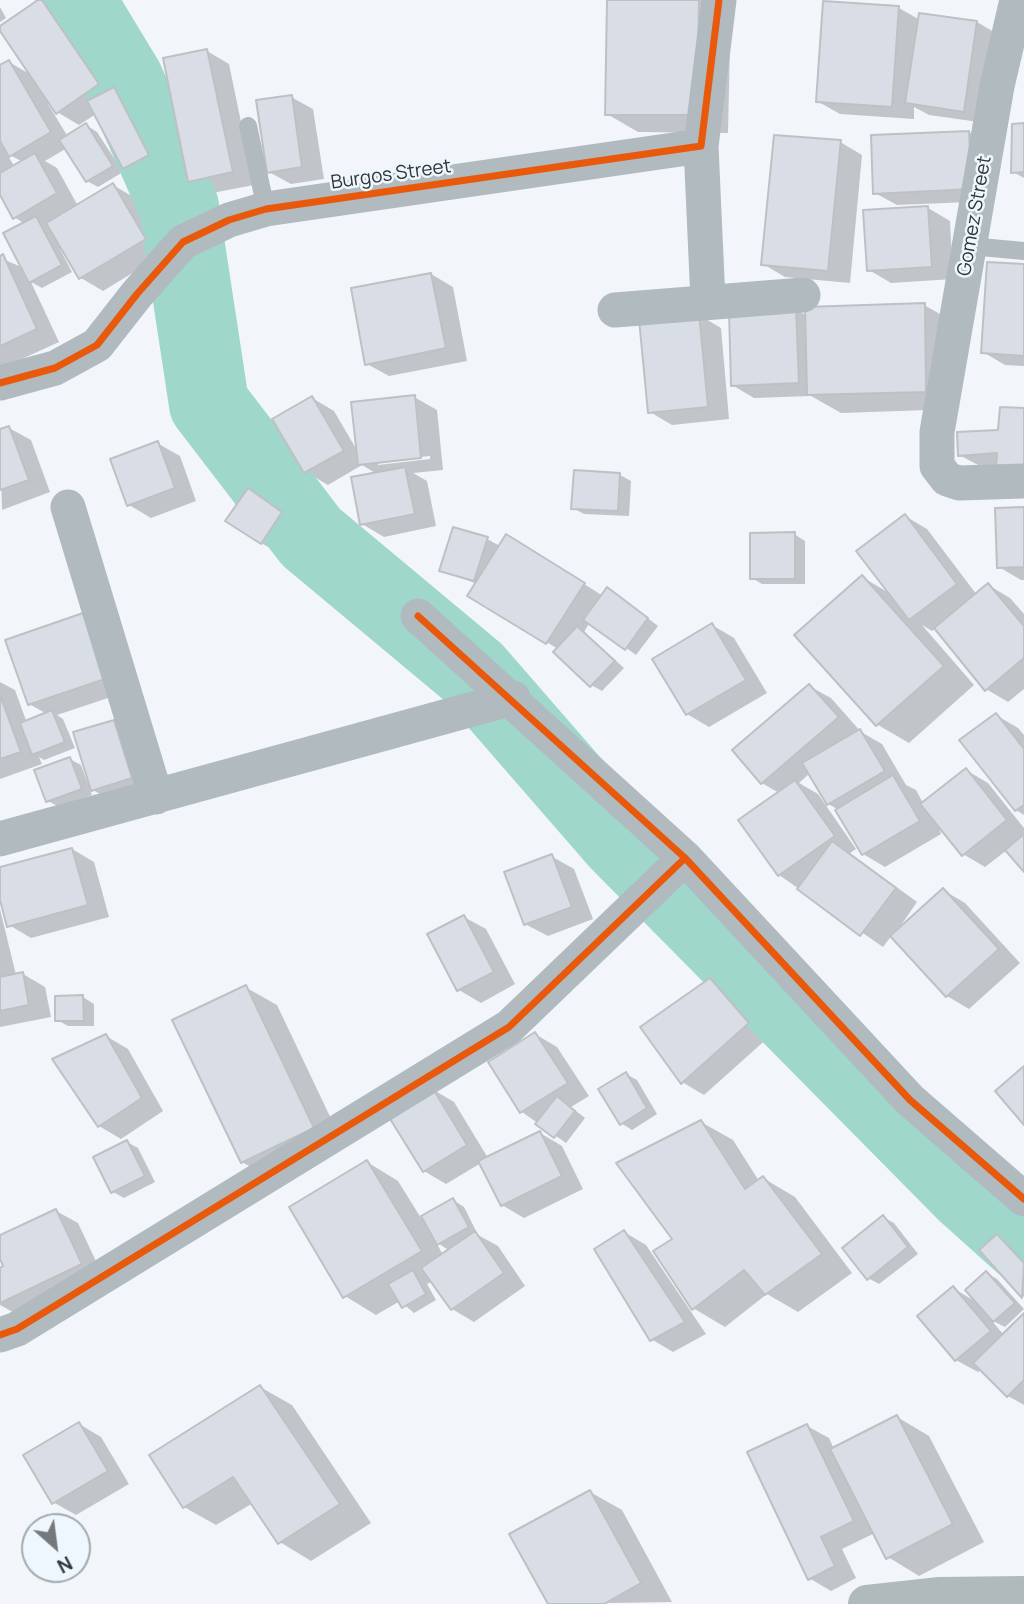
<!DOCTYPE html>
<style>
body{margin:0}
#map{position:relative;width:1024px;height:1604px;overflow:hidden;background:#f2f6fa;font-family:Manrope,sans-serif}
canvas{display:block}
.north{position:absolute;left:21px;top:1513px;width:70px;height:70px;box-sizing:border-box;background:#eef7fe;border:2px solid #a2a9af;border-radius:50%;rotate:152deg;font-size:19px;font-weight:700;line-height:28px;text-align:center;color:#313538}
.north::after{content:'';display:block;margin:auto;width:24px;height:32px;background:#75797c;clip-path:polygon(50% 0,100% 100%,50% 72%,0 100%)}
</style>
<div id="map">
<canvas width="1024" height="1604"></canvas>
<div class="north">N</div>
</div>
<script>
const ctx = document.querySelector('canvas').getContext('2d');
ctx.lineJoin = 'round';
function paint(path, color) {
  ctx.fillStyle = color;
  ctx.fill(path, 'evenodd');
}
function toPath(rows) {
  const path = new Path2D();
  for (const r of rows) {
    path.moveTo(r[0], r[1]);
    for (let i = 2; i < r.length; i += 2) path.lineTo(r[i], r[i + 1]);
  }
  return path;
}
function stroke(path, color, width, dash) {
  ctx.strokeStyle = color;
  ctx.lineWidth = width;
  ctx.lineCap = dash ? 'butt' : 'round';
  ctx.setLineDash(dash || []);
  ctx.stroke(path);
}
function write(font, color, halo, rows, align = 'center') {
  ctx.font = font + ' Manrope,sans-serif';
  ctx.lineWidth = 5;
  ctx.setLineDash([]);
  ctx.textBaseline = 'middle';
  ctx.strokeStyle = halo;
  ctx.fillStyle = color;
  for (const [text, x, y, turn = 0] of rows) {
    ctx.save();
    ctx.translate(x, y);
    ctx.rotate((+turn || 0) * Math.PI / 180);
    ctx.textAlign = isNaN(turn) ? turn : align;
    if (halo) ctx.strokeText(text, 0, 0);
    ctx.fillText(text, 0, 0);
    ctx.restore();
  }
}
paint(toPath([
 [41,0,63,13,115,90,136,102,170,168,146,180,124,167,96,114,79,125,57,112,51,103,48,104,68,137,86,125,97,132,123,172,98,187,87,181,67,148,45,161,57,168,78,206,113,185,135,198,167,252,103,291,81,278,63,248,60,249,72,272,42,288,31,282,59,342,0,369,0,258,24,268,25,224,14,217,0,192,0,67,9,62,33,76],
 [6,153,23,162,15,167],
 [608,0,731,0,728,133,638,132,607,114],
 [0,7,6,18,0,22],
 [899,8,920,20,977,22,999,35,986,123,929,115,914,107,914,119,840,114,817,101],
 [207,51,229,64,254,185,212,193,190,181],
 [291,97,313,109,324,179,291,184,269,172],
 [1024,125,1024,178,1013,172],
 [969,132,991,145,993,201,897,205,875,193],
 [840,142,862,155,850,283,785,277,763,264],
 [928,208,950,221,953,279,891,283,869,270],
 [1024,266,1024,366,1005,365,983,352],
 [431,274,453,287,467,361,389,376,367,364],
 [924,305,956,323,957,409,841,413,811,396,754,398,732,385,796,309,807,316],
 [699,315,721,328,729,419,672,425,650,412],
 [414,397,437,410,443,470,413,473,427,481,436,526,384,537,362,524,377,474,362,465,328,485,306,472,312,398,334,411,358,452],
 [430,456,430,459,378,465,378,461],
 [1024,410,1024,478,982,467,959,455,1000,432],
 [9,428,31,440,50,492,2,510,0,431],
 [157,443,180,456,196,501,151,518,129,505],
 [620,475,631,481,629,516,584,514,573,508],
 [259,497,292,519,272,549,261,543],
 [1024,508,1024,580,1021,580,999,567],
 [905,516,927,529,977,595,988,585,1010,598,1024,614,1024,689,1008,702,986,689,936,628,932,631,922,625,974,685,909,743,878,725,797,635,862,577,891,594],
 [794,534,805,541,805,584,762,584,752,578],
 [487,539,500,546,529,549,603,596,619,596,658,626,636,655,590,622,584,632,624,668,602,691,591,685,558,649,470,595,477,584,441,570],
 [83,615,126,692,57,715,63,719,75,748,44,760,39,757,42,764,0,779,0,682,15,690,27,723,47,714,29,704],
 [712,625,734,638,767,693,709,727,687,714],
 [809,686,831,698,861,732,882,744,906,785,916,790,923,803,966,770,988,783,1024,828,1024,869,1007,850,985,867,963,854,937,822,941,834,885,867,863,854,839,810,828,804,810,773,799,783,818,794,856,849,850,853,917,902,897,931,943,890,965,903,1020,963,969,1009,947,996,892,935,883,947,779,875,779,793,762,783,734,751],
 [996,715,1018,728,1024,735,1024,815,1016,810],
 [114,722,136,735,153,791,115,802,89,788,92,795,59,807,48,801,70,759,81,765,88,784,90,783],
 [72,849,94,862,109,917,31,938,9,925,0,893,0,869],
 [551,856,574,869,593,919,548,936,525,924],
 [0,909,16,975,23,974,45,987,51,1017,0,1027],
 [464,917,486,929,515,984,481,1003,459,990],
 [710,980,732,993,770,1036,704,1095,682,1082],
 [245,987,277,1005,344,1146,274,1180,242,1162],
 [83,997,94,1004,94,1026,68,1026,57,1020],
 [535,1034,557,1047,589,1096,571,1107,585,1118,566,1143,522,1112],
 [106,1036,128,1049,163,1111,121,1139,99,1126],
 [626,1074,637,1080,657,1114,632,1130,621,1123],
 [432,1089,454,1102,488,1158,540,1133,562,1146,583,1189,524,1218,502,1205,481,1163,446,1184,424,1171],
 [701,1122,733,1140,759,1181,763,1178,795,1197,852,1273,798,1312,767,1294,725,1327,693,1308,675,1239],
 [127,1142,138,1148,155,1182,124,1198,113,1192],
 [367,1162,398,1181,421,1218,453,1200,464,1207,478,1235,498,1246,525,1286,474,1322,452,1309,433,1281,427,1284,436,1300,414,1313,400,1301,376,1315,345,1296],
 [436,1242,450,1251,443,1255],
 [56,1211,78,1223,103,1276,20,1316,0,1305,0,1270,6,1267,0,1255,0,1237],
 [883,1217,894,1223,918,1254,879,1284,868,1278],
 [624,1232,646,1245,706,1334,673,1352,651,1339],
 [997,1236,1024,1260,1024,1297,981,1250],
 [986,1273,997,1279,1024,1309,1005,1327,991,1320,1004,1335,1024,1316,1024,1405,1008,1396,982,1369,978,1372,956,1360,953,1288,976,1302],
 [260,1387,292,1405,371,1523,311,1561,280,1542,253,1503,216,1525,184,1507],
 [897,1417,929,1436,984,1542,919,1576,888,1557,875,1533,842,1549,856,1578,831,1591,809,1578,807,1426,829,1438,834,1449],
 [79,1424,101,1437,129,1484,76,1515,53,1502],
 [590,1492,622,1510,672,1602,550,1604]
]), '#0003');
stroke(toPath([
 [75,0,124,81,179,207,209,404,311,537,474,673,620,841,966,1191,1024,1243]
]), '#9fd7ca', 80);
const building = toPath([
 [38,0,42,0,99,84,56,114,0,31,0,26,38,0],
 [607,0,699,0,697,115,605,115,607,0],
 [823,1,899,6,892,107,816,102,823,1],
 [919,13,977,21,964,112,905,103,919,13],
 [207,49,233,172,188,182,163,58,207,49],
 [9,60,51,132,9,157,0,141,0,65,9,60],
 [114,87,149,155,123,169,87,101,114,87],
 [292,95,302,167,267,173,256,100,292,95],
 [86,123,113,166,86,182,59,140,86,123],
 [1024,123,1024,172,1011,173,1012,124,1024,123],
 [969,131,972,189,873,194,871,135,969,131],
 [774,135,841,140,828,271,761,265,774,135],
 [35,153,57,193,13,219,0,195,0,173,35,153],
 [113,183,146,239,79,279,46,223,113,183],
 [928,206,932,267,867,271,863,210,928,206],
 [36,216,62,265,29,283,3,233,36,216],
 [3,254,37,329,0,346,0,256,3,254],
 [987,262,1024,264,1024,356,981,353,987,262],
 [431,273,446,348,365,365,351,288,431,273],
 [925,303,926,392,807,395,805,307,925,303],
 [796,307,799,383,731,386,729,310,796,307],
 [699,313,708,407,648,413,639,319,699,313],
 [415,395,421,458,358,465,351,402,415,395],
 [312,396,344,451,304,473,272,419,312,396],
 [1000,407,1024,408,1024,468,996,466,997,453,958,456,957,432,998,430,1000,407],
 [9,426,29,480,0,490,0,429,9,426],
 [158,441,175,488,127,506,110,459,158,441],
 [405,467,415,514,360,525,351,477,405,467],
 [574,470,620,473,618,511,571,509,574,470],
 [248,488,282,512,261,544,225,521,248,488],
 [1024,507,1024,567,997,568,995,508,1024,507],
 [905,514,957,584,909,620,856,551,905,514],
 [453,527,488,537,474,581,439,571,453,527],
 [795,532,795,579,750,579,750,533,795,532],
 [506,534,585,583,546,644,467,596,506,534],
 [862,575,944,666,876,726,794,635,862,575],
 [988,583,1024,626,1024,658,985,691,934,628,988,583],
 [607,587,648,618,625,650,583,620,607,587],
 [83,613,105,679,28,705,5,640,83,613],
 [712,623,746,680,686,715,652,659,712,623],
 [577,626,615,661,590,687,553,652,577,626],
 [809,684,839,717,761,784,732,750,809,684],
 [0,695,21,752,0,759,0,695],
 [52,710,65,742,32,755,20,723,52,710],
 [996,713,1024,749,1024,805,1015,811,959,740,996,713],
 [114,720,132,778,91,791,73,732,114,720],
 [860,729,885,771,827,805,802,763,860,729],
 [70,757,82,789,46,802,34,770,70,757],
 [966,768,1007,820,962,856,920,804,966,768],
 [893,775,920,821,862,855,835,810,893,775],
 [795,780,835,836,778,876,738,820,795,780],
 [1024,834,1024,872,1005,850,1024,834],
 [832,841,896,888,860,936,797,889,832,841],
 [72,848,88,905,7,927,0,900,0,867,72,848],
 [552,854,572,907,524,925,504,872,552,854],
 [943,888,999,949,946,997,890,936,943,888],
 [464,915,494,972,457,991,427,934,464,915],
 [23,972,29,1005,0,1011,0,977,23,972],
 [710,978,749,1023,681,1084,640,1027,710,978],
 [246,985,314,1128,241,1163,172,1020,246,985],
 [83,995,84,1021,55,1021,55,996,83,995],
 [535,1032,568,1083,520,1113,488,1062,535,1032],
 [106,1034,142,1098,98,1127,52,1059,106,1034],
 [1024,1066,1024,1125,995,1091,1024,1066],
 [626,1072,647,1108,620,1125,598,1089,626,1072],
 [432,1087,467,1145,423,1172,387,1114,432,1087],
 [557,1096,575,1111,554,1138,535,1124,557,1096],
 [701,1120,745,1189,763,1176,822,1254,765,1295,744,1270,692,1310,653,1251,672,1239,616,1163,701,1120],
 [540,1131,562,1176,501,1206,478,1161,540,1131],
 [127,1140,145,1176,111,1193,93,1157,127,1140],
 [367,1160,422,1251,343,1298,289,1207,367,1160],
 [453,1198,469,1227,437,1245,421,1216,453,1198],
 [56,1209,82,1264,0,1303,0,1268,3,1266,0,1259,0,1235,56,1209],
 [883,1215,908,1247,867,1280,842,1248,883,1215],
 [624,1230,685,1322,650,1341,594,1249,624,1230],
 [475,1231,504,1273,451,1310,421,1268,475,1231],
 [997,1234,1024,1263,1022,1298,979,1250,997,1234],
 [413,1270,426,1294,402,1308,388,1284,413,1270],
 [986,1271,1015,1303,993,1322,965,1290,986,1271],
 [953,1286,991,1331,955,1361,917,1316,953,1286],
 [1024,1313,1024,1380,1007,1397,973,1363,1024,1313],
 [260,1385,340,1504,278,1544,233,1477,183,1508,149,1455,260,1385],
 [897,1415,953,1524,886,1559,830,1449,897,1415],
 [79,1422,108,1471,52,1504,23,1455,79,1422],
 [807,1424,854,1521,821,1537,835,1566,808,1580,747,1452,807,1424],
 [590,1490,641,1583,604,1604,548,1604,509,1534,590,1490]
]);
paint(building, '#d9dde5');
stroke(building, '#bec0c4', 2);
stroke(toPath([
 [248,126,266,209],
 [970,246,1024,251]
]), '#b1babe', 18);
stroke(toPath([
 [1017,0,997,86,937,432,937,466,947,479,959,483,1024,481],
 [701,146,708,301],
 [615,310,803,295],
 [0,383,55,368,97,345,137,294,183,242,229,220,266,209,701,146,719,0],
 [68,507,156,797],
 [418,616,685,858,910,1100,1024,1199],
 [0,839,513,698],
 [0,1335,17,1329,509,1027,685,858]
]), '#b1babe', 35);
stroke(toPath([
 [867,1604,940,1596,1024,1595]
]), '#b0babd', 38);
stroke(toPath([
 [0,383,55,368,97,345,137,294,183,242,229,220,266,209,701,146,719,0],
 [418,616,685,858,910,1100,1024,1199],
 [0,1335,17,1329,509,1027,685,858]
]), '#e8590c', 7);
write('19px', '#313538', '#eef7fe', [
 ["Burgos Street",391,175,-8],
 ["Gomez Street",975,216,-80]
]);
</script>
